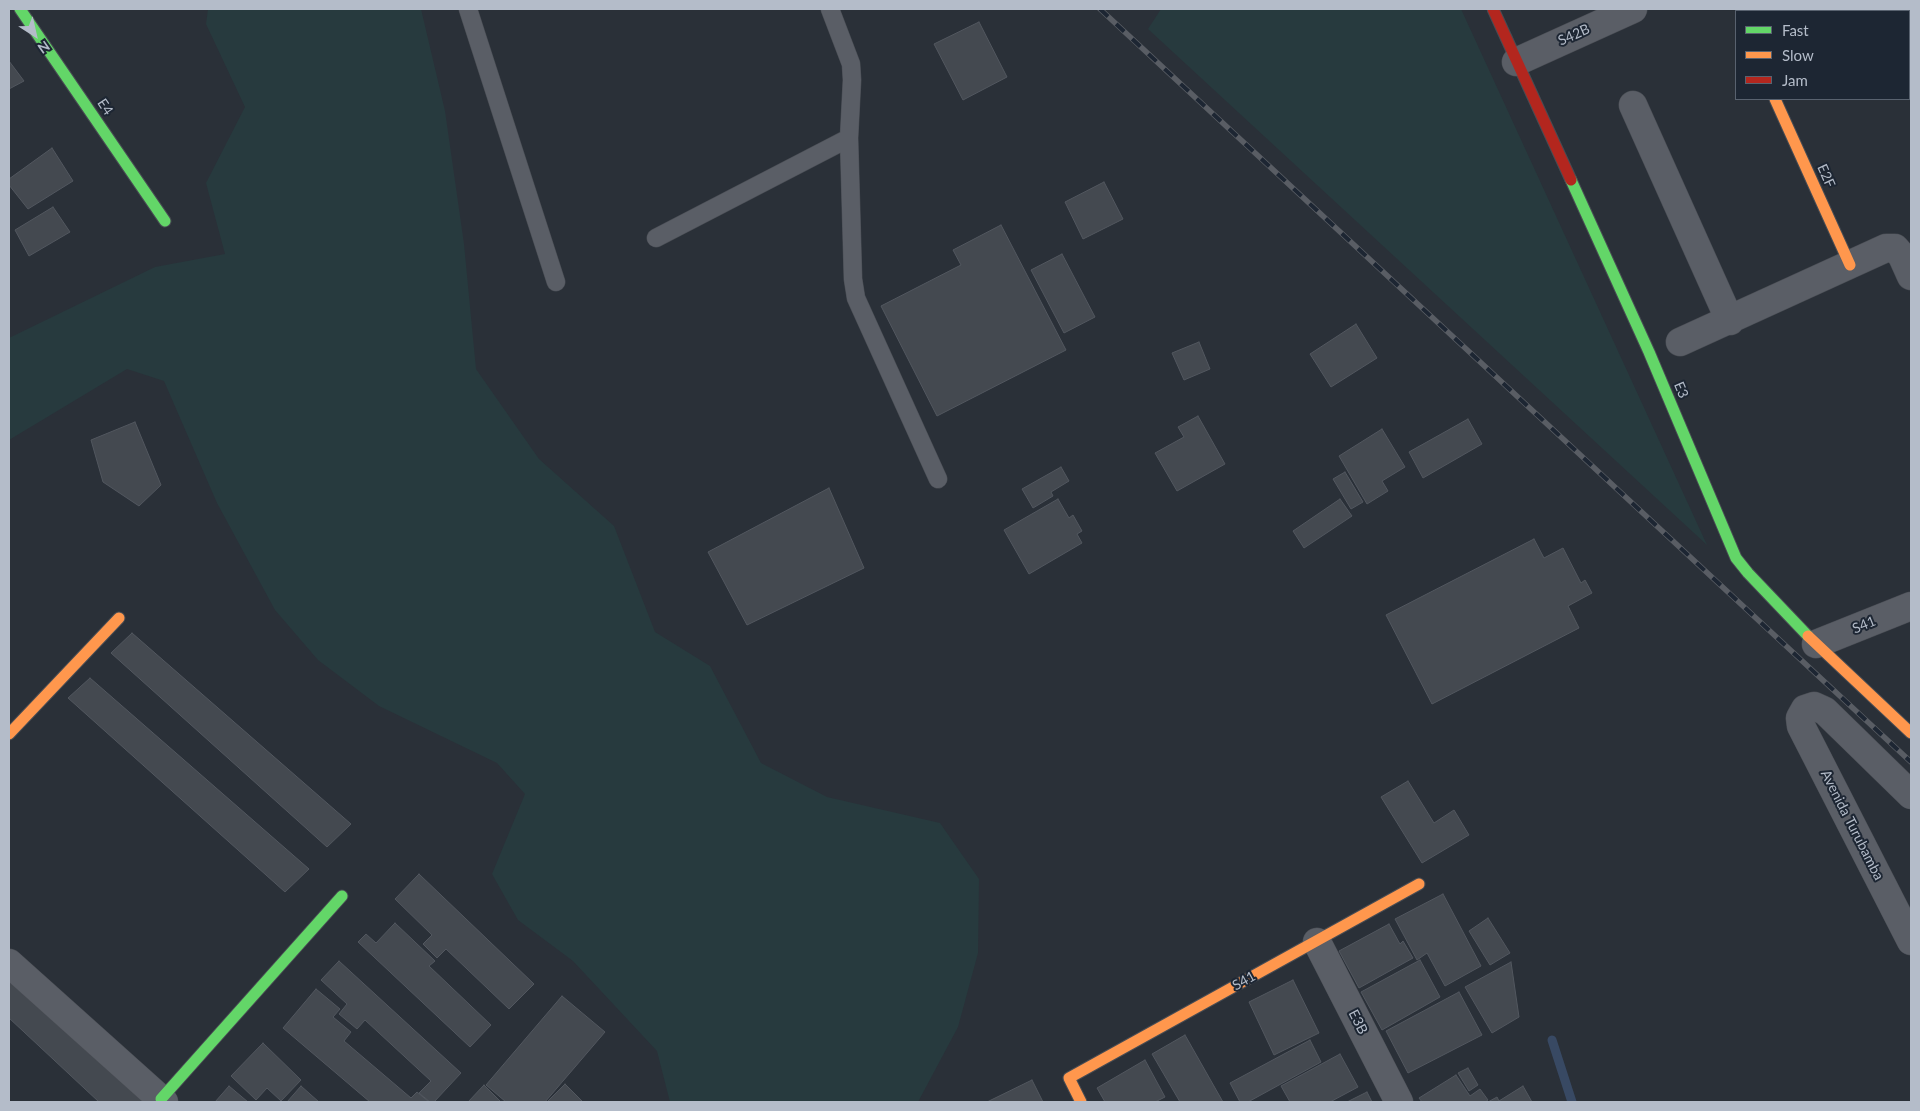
<!DOCTYPE html>
<style>
body{margin:0}
#map{position:relative;width:1920px;height:1111px;overflow:hidden;background:#2a3038;font-family:Lato,sans-serif}
canvas{display:block}
.frame{position:absolute;inset:0;border:10px solid #b4bcc9;pointer-events:none}
.legend{position:absolute;left:1735px;top:10px;width:175px;height:90px;box-sizing:border-box;background:#1d2633;border:1px solid #59626f;margin:0;padding:6px 9px;list-style:none;font-size:15px;color:#b4bcc9}
.legend li{display:flex;align-items:center;gap:10px;height:25px}
.legend b{width:25px;border:1px solid #59626f}
.north{position:absolute;left:10px;top:10px;width:50px;height:50px;-webkit-text-stroke:4px #1d2633;paint-order:stroke;rotate:145deg;font-size:14px;font-weight:700;line-height:20px;text-align:center;color:#b4bcc9}
.north::after{content:'';display:block;margin:auto;width:18px;height:22px;background:#b4bcc9;clip-path:polygon(50% 0,100% 100%,50% 72%,0 100%)}
</style>
<div id="map">
<canvas width="1920" height="1111"></canvas>
<div class="frame"></div>
<ul class="legend">
<li><b style="height:6px;background:#63d668"></b>Fast</li>
<li><b style="height:6px;background:#ff974d"></b>Slow</li>
<li><b style="height:6px;background:#b3261e"></b>Jam</li>
</ul>
<div class="north">N</div>
</div>
<script>
const ctx = document.querySelector('canvas').getContext('2d');
ctx.lineJoin = 'round';
function paint(path, color) {
  ctx.fillStyle = color;
  ctx.fill(path, 'evenodd');
}
function toPath(rows) {
  const path = new Path2D();
  for (const r of rows) {
    path.moveTo(r[0], r[1]);
    for (let i = 2; i < r.length; i += 2) path.lineTo(r[i], r[i + 1]);
  }
  return path;
}
function stroke(path, color, width, dash) {
  ctx.strokeStyle = color;
  ctx.lineWidth = width;
  ctx.lineCap = dash ? 'butt' : 'round';
  ctx.setLineDash(dash || []);
  ctx.stroke(path);
}
function write(font, color, halo, rows, align = 'center') {
  ctx.font = font + ' Lato,sans-serif';
  ctx.lineWidth = 4;
  ctx.setLineDash([]);
  ctx.textBaseline = 'middle';
  ctx.strokeStyle = halo;
  ctx.fillStyle = color;
  for (const [text, x, y, turn = 0] of rows) {
    ctx.save();
    ctx.translate(x, y);
    ctx.rotate((+turn || 0) * Math.PI / 180);
    ctx.textAlign = isNaN(turn) ? turn : align;
    if (halo) ctx.strokeText(text, 0, 0);
    ctx.fillText(text, 0, 0);
    ctx.restore();
  }
}
paint(toPath([
 [208,9,421,9,445,111,464,244,476,369,539,459,614,526,655,632,710,666,761,763,827,797,940,823,979,879,978,953,958,1027,918,1102,670,1102,657,1051,573,961,518,920,492,874,525,794,497,763,379,706,318,660,275,610,217,503,164,381,127,369,9,440,9,338,155,267,225,254,206,183,245,107,206,24],
 [1161,9,1461,9,1707,545,1148,29]
]), '#273a3e');
stroke(toPath([
 [1552,1040,1572,1102]
]), '#384963', 9);
const building = toPath([
 [979,22,1007,77,963,100,934,44,979,22],
 [9,61,24,81,9,89,9,61],
 [52,148,73,181,28,209,9,185,9,179,52,148],
 [1104,182,1123,219,1083,239,1065,202,1104,182],
 [53,207,70,232,29,256,15,230,53,207],
 [1001,225,1066,350,937,416,881,306,961,265,953,250,1001,225],
 [1062,254,1095,317,1064,333,1031,270,1062,254],
 [1356,324,1377,358,1331,387,1310,354,1356,324],
 [1199,342,1210,369,1184,380,1172,353,1199,342],
 [1198,416,1225,464,1177,491,1155,453,1184,437,1178,427,1198,416],
 [1468,419,1482,444,1423,478,1409,452,1468,419],
 [135,422,161,485,139,506,103,482,91,440,135,422],
 [1382,429,1405,467,1382,481,1388,491,1367,504,1339,456,1382,429],
 [1061,467,1069,481,1051,492,1053,496,1033,508,1022,489,1061,467],
 [1345,472,1363,502,1351,509,1333,479,1345,472],
 [829,488,864,568,747,625,708,552,829,488],
 [1058,499,1069,518,1073,515,1082,531,1077,534,1082,543,1029,574,1004,530,1058,499],
 [1340,499,1352,516,1304,548,1293,531,1340,499],
 [1534,539,1544,558,1563,548,1581,583,1585,580,1592,593,1568,606,1579,628,1432,704,1386,615,1534,539],
 [132,633,351,824,327,847,111,653,132,633],
 [90,678,309,869,285,892,68,698,90,678],
 [1408,781,1434,823,1454,810,1469,835,1422,863,1381,797,1408,781],
 [419,874,534,984,509,1009,446,949,437,958,423,944,432,935,395,899,419,874],
 [1443,894,1481,966,1445,986,1427,953,1417,960,1395,919,1443,894],
 [1488,918,1510,953,1490,965,1469,931,1488,918],
 [395,923,435,961,429,966,491,1025,470,1047,358,942,366,934,376,943,395,923],
 [1389,924,1400,944,1403,941,1413,958,1359,988,1339,951,1389,924],
 [1420,960,1440,997,1382,1030,1361,992,1420,960],
 [339,961,461,1073,434,1102,430,1102,419,1093,431,1081,365,1020,357,1029,339,1014,347,1004,321,980,339,961],
 [1511,962,1519,1017,1492,1033,1465,987,1511,962],
 [9,978,147,1102,99,1102,9,1018,9,978],
 [1293,980,1319,1033,1274,1055,1249,1002,1293,980],
 [316,989,340,1009,333,1017,351,1032,344,1041,411,1098,417,1092,429,1102,370,1102,283,1028,316,989],
 [1459,992,1482,1035,1408,1073,1386,1031,1459,992],
 [562,996,605,1032,545,1102,506,1102,486,1085,562,996],
 [1185,1035,1223,1102,1180,1102,1152,1054,1185,1035],
 [1310,1040,1321,1062,1248,1102,1240,1102,1230,1083,1310,1040],
 [263,1043,301,1080,281,1101,267,1088,256,1100,231,1076,263,1043],
 [1340,1054,1358,1087,1330,1102,1290,1102,1281,1086,1340,1054],
 [1145,1060,1165,1097,1155,1102,1105,1102,1097,1088,1145,1060],
 [1468,1068,1478,1085,1469,1091,1458,1073,1468,1068],
 [1456,1075,1470,1096,1480,1089,1488,1100,1485,1102,1422,1102,1419,1098,1456,1075],
 [1032,1080,1043,1102,987,1102,1032,1080],
 [565,1084,583,1102,547,1102,565,1084],
 [484,1085,501,1102,468,1102,484,1085],
 [229,1086,248,1102,215,1102,229,1086],
 [301,1086,319,1102,287,1102,301,1086],
 [1523,1086,1532,1102,1488,1102,1497,1097,1499,1101,1523,1086],
 [1367,1092,1372,1102,1347,1102,1367,1092]
]);
paint(building, '#444950');
stroke(building, '#52575f', 1);
const lane = toPath([
 [468,9,556,282],
 [830,9,851,64,852,80,849,138,853,279,856,298,938,479],
 [656,238,849,138]
]);
const street = toPath([
 [1909,38,1911,37],
 [1516,62,1633,9],
 [1633,105,1730,321],
 [1680,342,1886,248,1895,248,1902,256,1911,276],
 [1816,644,1911,606],
 [1911,795,1825,711,1814,706,1805,709,1800,718,1801,726,1911,941],
 [1317,942,1399,1102],
 [9,963,164,1102]
]);
const fast = toPath([
 [20,9,165,221],
 [1571,180,1649,352,1736,558,1748,573,1808,636],
 [161,1099,342,896]
]);
const slow = toPath([
 [1775,99,1850,265],
 [1808,636,1911,733],
 [9,734,119,618],
 [1081,1102,1069,1078,1419,884]
]);
const jam = toPath([
 [1493,9,1571,180]
]);
stroke(lane, '#484c53', 19);
stroke(street, '#484c53', 29);
stroke(fast, '#484c53', 13);
stroke(slow, '#484c53', 13);
stroke(jam, '#484c53', 13);
stroke(lane, '#5a5e66', 18);
stroke(street, '#5a5e66', 28);
stroke(fast, '#63d668', 11);
stroke(slow, '#ff974d', 11);
stroke(jam, '#b3261e', 11);
const rail = toPath([
 [1100,9,1911,762]
]);
stroke(rail, '#595d64', 5.5);
stroke(rail, '#1d2633', 4, [11]);
write('14px', '#b4bcc9', '#1d2633', [
 ["S42B",1574,35,-24],
 ["E4",105,107,56],
 ["E2F",1826,176,66],
 ["E3",1681,390,67],
 ["S41",1864,625,-22],
 ["Avenida Turubamba",1852,825,63],
 ["S41",1244,981,-29],
 ["E3B",1358,1022,63]
]);
</script>
